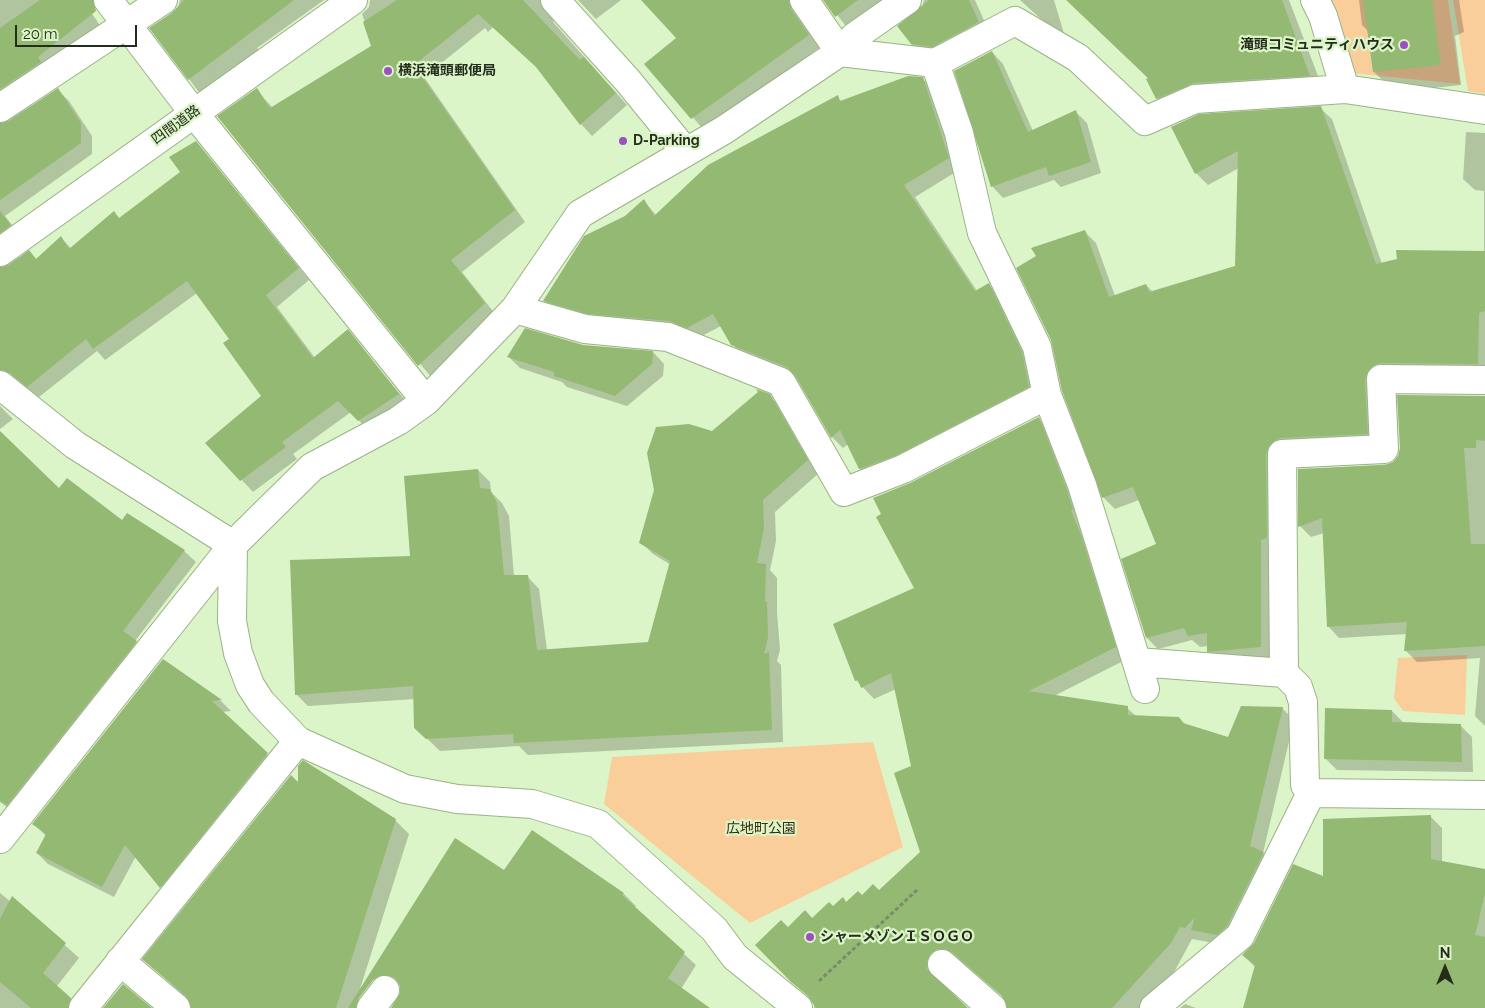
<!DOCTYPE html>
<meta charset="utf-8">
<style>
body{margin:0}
#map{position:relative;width:1485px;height:1008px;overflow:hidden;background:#dcf5c8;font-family:Raleway,sans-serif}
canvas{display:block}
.north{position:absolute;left:1420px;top:943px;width:50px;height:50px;-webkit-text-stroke:4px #dcf5c8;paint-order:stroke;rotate:0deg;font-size:14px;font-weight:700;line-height:20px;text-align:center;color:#242d1c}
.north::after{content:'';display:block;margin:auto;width:18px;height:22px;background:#242d1c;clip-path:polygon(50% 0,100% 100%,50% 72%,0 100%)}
.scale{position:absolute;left:15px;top:25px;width:122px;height:22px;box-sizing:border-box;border:2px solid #242d1c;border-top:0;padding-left:6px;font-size:15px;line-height:18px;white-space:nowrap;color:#242d1c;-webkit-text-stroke:4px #dcf5c8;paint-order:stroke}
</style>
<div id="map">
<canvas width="1485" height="1008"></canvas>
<div class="north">N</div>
<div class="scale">20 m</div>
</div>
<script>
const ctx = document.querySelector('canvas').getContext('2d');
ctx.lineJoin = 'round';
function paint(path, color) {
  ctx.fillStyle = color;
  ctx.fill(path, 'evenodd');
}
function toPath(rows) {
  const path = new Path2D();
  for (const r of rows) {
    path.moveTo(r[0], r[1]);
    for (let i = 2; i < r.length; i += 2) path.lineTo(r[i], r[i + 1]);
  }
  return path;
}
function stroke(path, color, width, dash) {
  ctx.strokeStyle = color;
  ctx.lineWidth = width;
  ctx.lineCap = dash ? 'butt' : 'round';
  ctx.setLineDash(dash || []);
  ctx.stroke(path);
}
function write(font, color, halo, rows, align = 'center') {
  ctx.font = font + ' Raleway,"Noto Sans JP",sans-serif';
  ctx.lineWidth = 4.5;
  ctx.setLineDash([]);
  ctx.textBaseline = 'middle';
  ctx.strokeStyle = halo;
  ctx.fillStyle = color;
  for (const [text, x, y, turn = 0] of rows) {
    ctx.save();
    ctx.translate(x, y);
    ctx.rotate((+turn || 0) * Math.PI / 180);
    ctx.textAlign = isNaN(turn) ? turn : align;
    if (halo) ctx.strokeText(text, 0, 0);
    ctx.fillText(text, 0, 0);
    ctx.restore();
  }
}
paint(toPath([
 [1327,0,1448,0,1460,84,1351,73],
 [1453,0,1485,0,1485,94,1468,91],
 [1467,655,1465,715,1403,711,1394,698,1398,658],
 [873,742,903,847,750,923,604,804,612,757]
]), '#f9ce9a');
paint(toPath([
 [0,0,83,0,101,27,0,110],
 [180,0,324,0,257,48,259,50,210,103,198,91,151,28,178,8],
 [370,0,556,0,551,15,554,23,627,105,592,136,581,124,539,69,493,27,488,32,485,28,424,77,525,222,462,272,496,315,431,377,218,117,256,90,273,108,373,46,362,14,369,7],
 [578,0,621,0,596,19],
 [643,0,805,0,820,47,704,130,646,65,678,38],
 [825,0,907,0,855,37],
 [924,0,975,0,990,34,923,56,911,44],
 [1020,0,1054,0,1065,37,1052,29],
 [1068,0,1289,0,1323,89,1171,112,1157,98,1149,79],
 [1359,0,1459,0,1464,32,1455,36,1461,85,1395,92,1374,72,1368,31,1362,25],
 [992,52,1003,64,1033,131,1076,112,1087,123,1101,173,1061,187,1054,180,1003,198,992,186],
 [923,79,934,90,959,170,915,197,977,291,988,284,1000,296,1033,365,1040,398,871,480,860,469,848,444,843,448,832,437,798,378,744,356,732,344,721,326,698,338,555,312,544,300,626,217,644,201,657,216,837,97,842,102],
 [58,90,69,101,92,136,92,154,5,216,21,237,0,254,0,124],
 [1320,108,1332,119,1382,264,1484,252,1484,191,1475,190,1463,179,1466,132,1485,133,1485,375,1393,374,1379,445,1293,449,1272,658,1219,662,1208,651,1208,646,1200,647,1192,640,1158,649,1147,638,1158,545,1139,500,1115,509,1104,498,1063,390,1084,231,1096,243,1115,296,1146,285,1153,292,1236,267,1239,168,1208,185,1196,173,1172,127],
 [196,142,309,280,277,307,315,358,348,331,410,406,366,428,351,412,293,454,297,459,253,492,207,443,263,396,231,339,197,293,105,360,97,351,39,397,15,381,0,386,0,268,29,252,37,260,61,238,72,249,114,213,120,219,181,172],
 [583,346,653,352,664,364,663,376,627,406,567,387,562,382,520,368,509,357],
 [769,396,782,408,819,473,775,512,776,541,770,570,777,578,777,613,780,650,777,661,781,665,783,742,528,755,519,746,440,751,415,727,415,699,308,706,296,694,412,558,478,470,490,482,491,492,502,503,509,516,514,576,527,576,539,589,547,650,649,643,671,565,653,554,641,542,713,432],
 [1485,397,1485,726,1475,716,1480,658,1417,662,1405,650,1407,634,1339,638,1328,626,1324,533,1311,537,1300,526,1299,470,1393,464],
 [0,406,13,419,0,429],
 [1038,418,1050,430,1127,659,1054,696,1127,708,1136,716,1179,718,1187,726,1229,739,1282,708,1294,720,1263,853,1276,865,1230,946,1192,939,1160,998,1158,1008,1008,1008,1006,999,959,960,938,973,939,982,967,1008,814,1008,814,1002,799,987,862,896,879,891,921,853,912,767,896,689,874,699,856,680,916,588,882,514,911,484],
 [0,433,59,490,184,551,196,562,135,641,148,653,19,816,0,802],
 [163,661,221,701,231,711,222,712,278,766,172,898,136,856,114,897,48,864,37,853,46,836,34,824],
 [1392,711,1403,722,1460,725,1472,737,1473,772,1337,770,1325,758],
 [300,785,395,820,409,834,354,1008,192,1008,192,1003,144,959],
 [1430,816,1442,828,1442,862,1485,870,1485,1008,1314,1008,1255,967,1243,955,1324,878],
 [532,831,624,894,636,906,634,908,696,965,681,989,708,1008,415,1008,401,986,389,990,371,974,505,872],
 [0,893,11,902,13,898,79,958,57,986,80,1008,0,1008],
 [1185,1004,1196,1008,1180,1008]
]), '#0003');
paint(toPath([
 [40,0,93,0,96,11,38,57,41,62,0,89,0,28],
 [184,0,294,0,188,80,149,28,172,13],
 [397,0,523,0,580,60,584,57,616,93,580,125,536,67,478,14,414,65,515,210,451,260,485,303,418,366,217,116,257,88,270,108,371,46,363,22],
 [641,0,789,0,791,9,809,35,691,119,644,64,676,38],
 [823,0,858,0,835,17],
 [929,0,969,0,979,22,932,47,911,44,897,26],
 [1066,0,1282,0,1310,76,1194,83,1156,99,1146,79,1148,78],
 [1363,0,1432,0,1441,65,1373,72],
 [992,51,1028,132,1076,110,1091,162,1049,176,1046,167,991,187,954,71],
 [908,76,923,77,949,158,904,185,975,291,989,283,1022,352,1029,387,897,455,859,469,840,430,831,438,794,374,787,367,731,345,713,314,687,328,670,321,588,314,543,301,584,236,625,216,644,199,654,216,708,165,838,95,840,101],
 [58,88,81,123,81,143,0,200,0,123,9,121],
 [1321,106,1376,264,1397,259,1396,250,1485,251,1485,311,1479,313,1478,364,1381,363,1374,365,1368,371,1365,380,1368,434,1281,438,1274,441,1269,446,1266,454,1267,538,1261,540,1261,647,1207,652,1207,633,1188,636,1184,628,1146,638,1121,559,1156,544,1133,487,1102,498,1062,391,1051,340,1016,268,1036,256,1031,248,1085,230,1109,297,1146,284,1149,292,1235,266,1238,151,1195,174,1171,127,1199,114],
 [196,141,299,268,266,295,313,358,348,329,399,394,358,421,338,401,282,442,286,447,240,481,205,443,261,396,223,343,229,339,187,281,93,349,86,339,27,387,10,373,0,370,0,267,9,265,29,250,36,259,61,236,69,249,114,211,119,218,180,172,169,157],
 [0,211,11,225,0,233],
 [525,328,583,345,653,351,652,364,615,396,554,376,554,372,507,357],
 [756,389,770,394,808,460,763,500,764,528,757,563,766,564,765,601,767,602,768,637,764,654,769,652,772,730,514,743,513,734,426,739,414,728,413,686,295,695,290,560,410,556,404,476,478,469,480,488,490,489,497,503,504,575,528,575,537,650,648,642,670,561,639,543,654,490,647,453,656,427,689,424,712,431,758,392],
 [1397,395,1485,396,1485,441,1476,440,1476,448,1464,448,1471,544,1485,544,1485,646,1404,651,1407,622,1327,627,1322,518,1298,527,1298,469,1385,465,1393,462,1398,456,1400,448],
 [1039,417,1067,490,1073,509,1071,510,1081,535,1116,647,1029,691,1128,706,1128,715,1179,717,1183,723,1228,737,1241,706,1283,707,1250,846,1264,852,1227,926,1217,935,1191,930,1195,917,1185,928,1180,927,1171,943,1112,1008,1007,1008,1002,996,952,952,945,949,937,949,930,954,927,961,927,969,968,1008,816,1008,808,996,791,982,755,945,781,920,788,927,805,910,812,918,829,902,833,906,843,897,846,902,858,891,862,895,873,884,879,890,920,852,894,773,911,766,891,673,861,688,858,680,855,681,833,624,914,588,876,517,881,514,873,498,910,483],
 [0,431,59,488,67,478,122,520,127,513,185,550,123,631,137,641,7,805,0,801],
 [163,659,222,700,212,701,268,753,160,888,125,845,102,887,36,853,46,834,32,824],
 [1325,708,1392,710,1392,722,1461,724,1462,762,1324,759],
 [303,760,396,819,336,1008,191,1008,186,996,142,959,291,775,298,782,298,766],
 [1431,815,1431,859,1485,869,1485,894,1475,935,1485,937,1485,1008,1243,1008,1255,965,1242,955,1254,943,1293,864,1323,876,1323,819],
 [532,830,624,893,622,895,685,952,668,978,710,1008,391,1008,400,993,400,985,395,978,387,975,379,976,373,980,359,998,356,1008,348,1008,455,838,504,870],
 [12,896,66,943,43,973,71,998,68,1008,31,1008,0,982,0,919],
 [123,984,152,1008,103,1008]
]), '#93b972');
const minor = toPath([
 [108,0,193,112,426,401],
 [555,0,628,81,685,151],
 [804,0,840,52,854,37,907,0],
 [1315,0,1323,16,1345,89],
 [935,63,959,133,982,233,1037,347,1047,395,1082,485,1145,689],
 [0,108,163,0],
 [0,252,353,0],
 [515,309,585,329,668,337,781,382,844,492,903,469,1047,395],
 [0,385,75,445,233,545,232,621,238,653,250,685,261,702,298,741,405,789,457,799,532,804,598,824,714,929,735,957,798,1008],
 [1137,662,1284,673,1282,454,1384,449,1381,379,1485,380],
 [1284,673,1298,687,1303,702,1305,785,1311,793],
 [0,839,233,545,312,467,398,421,426,401,515,309,580,214,724,130,840,52,935,63,1015,21,1078,58,1145,121,1195,99,1345,89,1485,110],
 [120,961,176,1008],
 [942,964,992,1008],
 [83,1008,298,741],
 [371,1008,385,990],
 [1154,1008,1240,936,1311,793,1485,795]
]);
stroke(minor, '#9ab288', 30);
stroke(toPath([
 [819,981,917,890]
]), '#7a8a6c', 3, [4, 2.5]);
stroke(minor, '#fff', 28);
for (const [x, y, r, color] of [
 [1404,45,5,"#9a50c3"],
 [388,71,5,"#9a50c3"],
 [623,141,5,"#9a50c3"],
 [810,937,5,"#9a50c3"]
]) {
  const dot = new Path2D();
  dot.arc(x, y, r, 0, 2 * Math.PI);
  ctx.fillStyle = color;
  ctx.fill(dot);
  stroke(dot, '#dcf5c8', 2);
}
write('bold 14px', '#242d1c', '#dcf5c8', [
 ["滝頭コミュニティハウス",1394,45,"right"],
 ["横浜滝頭郵便局",398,71],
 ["D-Parking",633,141],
 ["シャーメゾンＩＳＯＧＯ",820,937]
], 'left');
write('14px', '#242d1c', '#dcf5c8', [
 ["四間道路",176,125,-36]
]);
write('14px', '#3e290b', '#dcf5c8', [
 ["広地町公園",761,829]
]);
</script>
